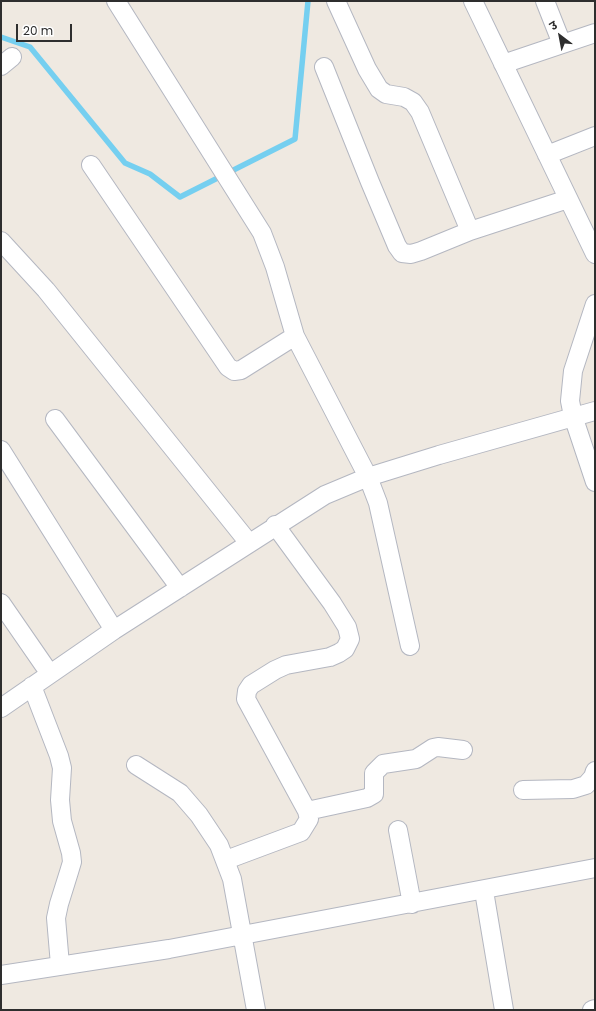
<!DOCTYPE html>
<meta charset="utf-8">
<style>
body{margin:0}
#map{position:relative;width:596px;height:1011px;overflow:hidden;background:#efe9e1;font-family:Poppins,"Noto Sans Devanagari",sans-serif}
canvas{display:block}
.frame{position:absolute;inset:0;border:2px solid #2e2e2e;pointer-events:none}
.north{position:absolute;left:540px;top:16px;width:40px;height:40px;-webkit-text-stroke:3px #fff;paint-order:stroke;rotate:328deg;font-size:11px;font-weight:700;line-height:16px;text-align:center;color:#2e2e2e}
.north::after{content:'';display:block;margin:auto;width:14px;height:18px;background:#2e2e2e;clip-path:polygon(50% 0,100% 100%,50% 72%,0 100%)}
.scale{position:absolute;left:16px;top:24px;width:56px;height:18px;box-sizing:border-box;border:2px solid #2e2e2e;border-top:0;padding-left:5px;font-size:12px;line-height:14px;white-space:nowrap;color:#2e2e2e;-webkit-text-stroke:3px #fff;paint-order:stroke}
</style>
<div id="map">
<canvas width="596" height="1011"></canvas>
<div class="frame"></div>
<div class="north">उ</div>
<div class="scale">20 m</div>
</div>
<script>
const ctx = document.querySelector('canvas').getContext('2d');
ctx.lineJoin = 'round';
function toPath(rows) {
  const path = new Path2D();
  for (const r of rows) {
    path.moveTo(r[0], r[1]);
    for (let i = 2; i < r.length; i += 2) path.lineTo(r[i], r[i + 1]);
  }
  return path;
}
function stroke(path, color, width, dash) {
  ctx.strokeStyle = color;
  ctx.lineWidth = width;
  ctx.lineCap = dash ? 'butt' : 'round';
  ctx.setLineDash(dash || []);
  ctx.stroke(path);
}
stroke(toPath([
 [1,37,30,47,125,163,150,174,180,197,295,139,308,1]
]), '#75cff0', 5.5);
const minor = toPath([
 [116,1,262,233,275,267,295,336,368,477,378,503,410,646],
 [336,1,367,69,379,89,386,94,404,97,413,102,420,112,470,231],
 [473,1,595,254],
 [545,1,562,44],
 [503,64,595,33],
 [1,66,12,57],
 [324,67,370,182,397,246,402,253,411,254,421,251,470,231,568,199],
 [547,155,595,136],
 [91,165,228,367,234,371,241,370,295,336],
 [1,241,46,290,249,543],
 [595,304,573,371,570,401,573,416,595,482],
 [55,419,180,588],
 [1,450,114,630],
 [1,603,50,674],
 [32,686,59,756,62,768,60,800,62,821,71,853,72,862,69,872,59,904,56,918,60,965],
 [1,708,114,630,325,495,368,477,439,455,595,411],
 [136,765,180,793,199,815,219,845,232,879,256,1010],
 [523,790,573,789,586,785,593,777,595,771],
 [307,811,367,798,374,794,374,773,383,764,416,759,433,748,438,747,463,750],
 [398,830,412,904],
 [226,860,301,832,309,819,307,811,246,699,247,691,251,685,275,670,286,665,330,657,339,653,345,649,350,639,347,627,332,603,275,525],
 [484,891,504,1010],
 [1,975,169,949,595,868],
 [592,1010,595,1009]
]);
stroke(minor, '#b4b7c1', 20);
stroke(minor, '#fff', 18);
</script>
